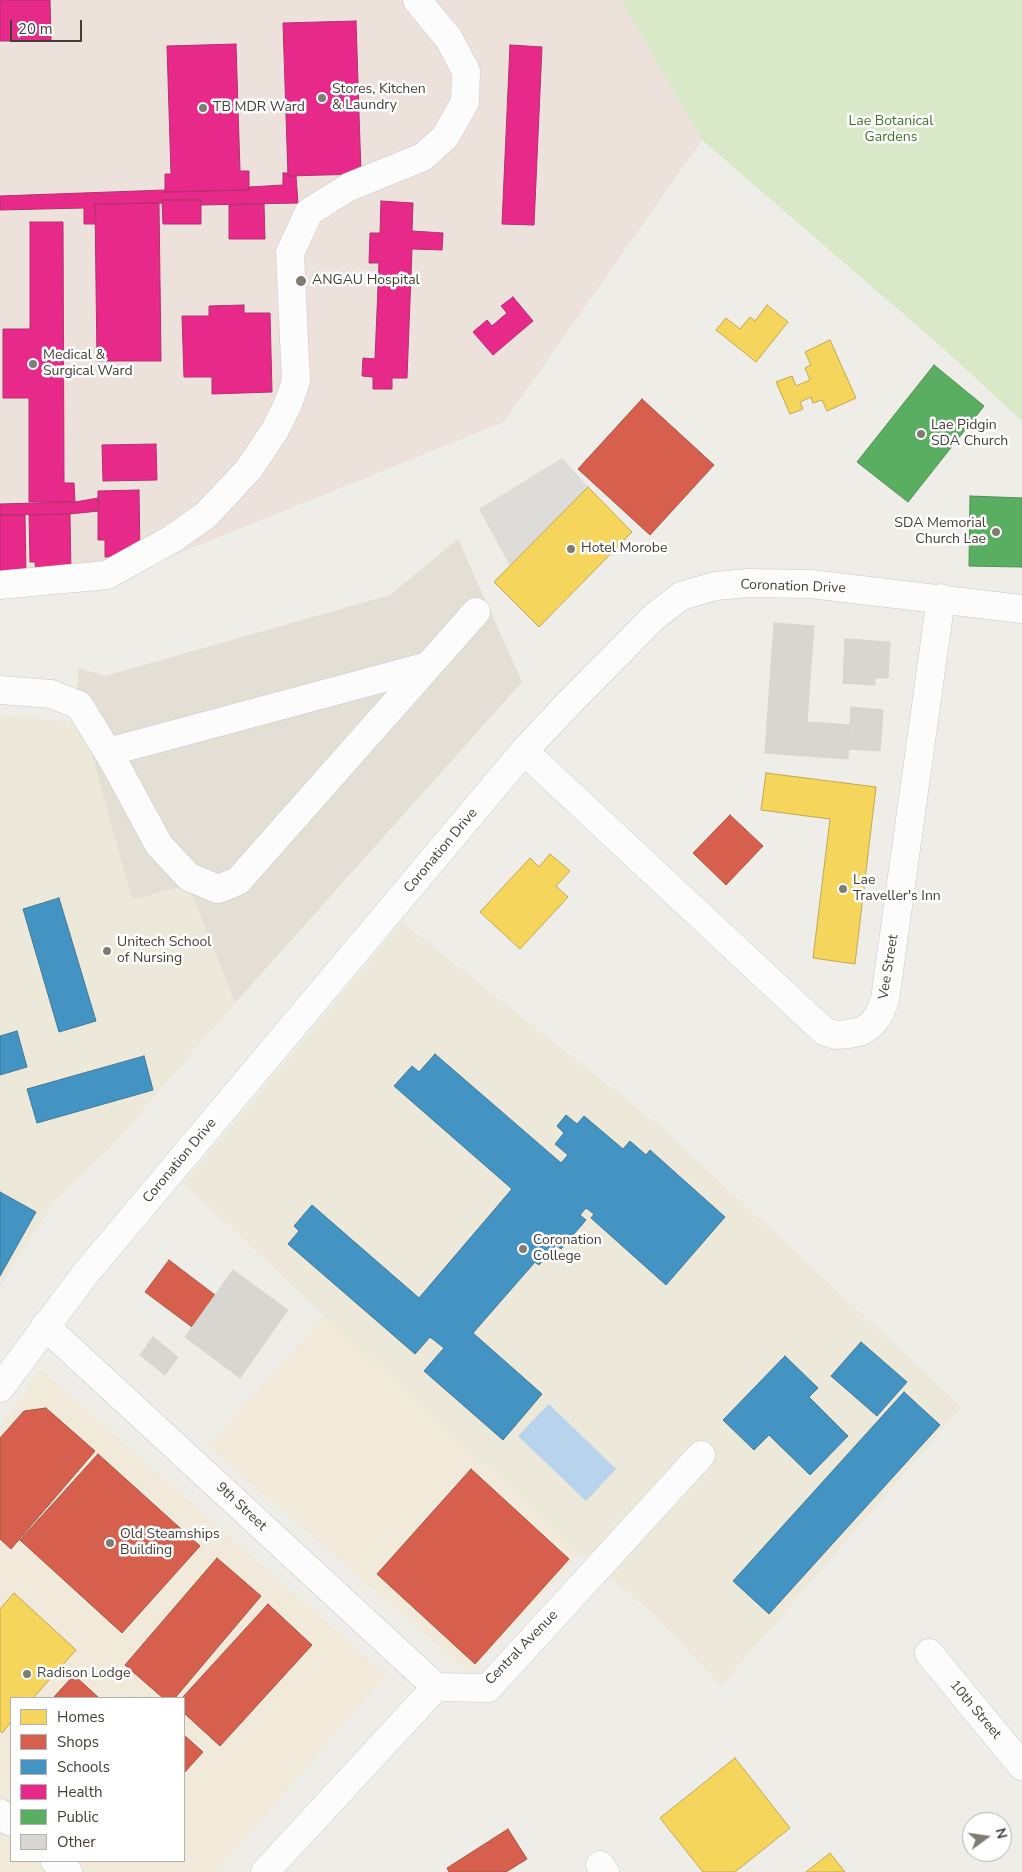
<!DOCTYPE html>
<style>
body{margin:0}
#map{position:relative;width:1022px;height:1872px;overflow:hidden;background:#eeede8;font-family:"Nunito Sans",sans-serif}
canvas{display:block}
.legend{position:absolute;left:10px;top:1697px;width:175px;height:165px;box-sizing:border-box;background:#fff;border:1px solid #b4b2ae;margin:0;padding:6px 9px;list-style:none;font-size:15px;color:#443f34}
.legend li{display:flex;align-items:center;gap:10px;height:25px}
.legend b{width:25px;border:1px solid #b4b2ae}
.north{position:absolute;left:962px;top:1812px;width:50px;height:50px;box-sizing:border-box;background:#fff;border:1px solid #b4b2ae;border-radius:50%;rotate:76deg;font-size:14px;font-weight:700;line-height:20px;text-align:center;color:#443f34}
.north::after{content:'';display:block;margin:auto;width:18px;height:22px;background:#807c73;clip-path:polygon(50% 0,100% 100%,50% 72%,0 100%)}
.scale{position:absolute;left:10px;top:20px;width:72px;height:22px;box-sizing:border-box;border:2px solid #443f34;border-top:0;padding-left:6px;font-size:15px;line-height:18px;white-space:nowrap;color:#443f34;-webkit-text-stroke:4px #fff;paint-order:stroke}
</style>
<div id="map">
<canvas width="1022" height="1872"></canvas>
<ul class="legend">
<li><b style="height:14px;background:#f6d55c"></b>Homes</li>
<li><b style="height:14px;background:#d6604d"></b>Shops</li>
<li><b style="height:14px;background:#4393c3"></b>Schools</li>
<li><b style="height:14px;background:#e7298a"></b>Health</li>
<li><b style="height:14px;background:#5aae61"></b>Public</li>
<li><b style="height:14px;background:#d8d6d0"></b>Other</li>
</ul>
<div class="north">N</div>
<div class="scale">20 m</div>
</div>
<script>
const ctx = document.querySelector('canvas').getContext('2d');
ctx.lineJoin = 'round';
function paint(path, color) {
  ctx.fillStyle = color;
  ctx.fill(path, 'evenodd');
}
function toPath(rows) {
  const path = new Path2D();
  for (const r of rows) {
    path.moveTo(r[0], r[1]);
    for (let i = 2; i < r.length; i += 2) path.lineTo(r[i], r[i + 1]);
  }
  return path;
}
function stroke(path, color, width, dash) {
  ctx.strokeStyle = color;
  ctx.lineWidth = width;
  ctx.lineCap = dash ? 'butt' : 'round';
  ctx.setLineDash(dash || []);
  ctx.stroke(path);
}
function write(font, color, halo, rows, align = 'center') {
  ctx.font = font + ' "Nunito Sans",sans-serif';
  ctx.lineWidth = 5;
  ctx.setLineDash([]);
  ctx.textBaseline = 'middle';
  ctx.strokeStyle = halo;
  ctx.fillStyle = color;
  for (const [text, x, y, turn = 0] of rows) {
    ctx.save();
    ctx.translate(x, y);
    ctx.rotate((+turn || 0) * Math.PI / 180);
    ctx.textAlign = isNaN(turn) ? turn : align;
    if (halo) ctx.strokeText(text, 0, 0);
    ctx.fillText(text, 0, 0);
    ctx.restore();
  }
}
paint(toPath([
 [458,539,522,682,235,1003,188,885,132,900,89,745,74,722,79,668,105,676,390,595]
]), '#e3dfd5');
paint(toPath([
 [324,1316,580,1553,470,1673,208,1446],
 [41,1370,386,1675,216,1872,0,1872,0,1427],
 [11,1698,184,1698,184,1861,11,1861]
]), '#f1eada');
paint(toPath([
 [0,715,74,722,89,745,132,900,188,885,235,1003,112,1146,54,1201,0,1287],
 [402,922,661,1127,962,1407,721,1686,650,1611,580,1553,324,1316,184,1183]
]), '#ece9da');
paint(toPath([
 [0,0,621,0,702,140,504,422,147,566,0,584]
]), '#ede1dc');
paint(toPath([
 [621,0,1022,0,1022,421,944,349,702,140]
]), '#d9e9c8');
paint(toPath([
 [562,458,588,487,510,566,479,509]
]), '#dddcd8');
paint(toPath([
 [549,1404,616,1469,586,1501,518,1436]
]), '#b8d4ec');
const homes = toPath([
 [767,305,788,322,756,362,716,330,726,318,740,329,750,317,755,321,767,305],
 [830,340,856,398,827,411,822,400,813,403,811,397,800,402,803,409,790,414,776,382,792,376,796,386,810,380,805,368,811,365,805,352,830,340],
 [588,487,632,532,539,627,494,582,588,487],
 [766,773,876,787,855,964,813,958,830,819,761,810,766,773],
 [550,854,570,871,556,886,568,897,520,949,480,912,530,858,539,867,550,854],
 [14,1593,76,1650,33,1698,11,1698,11,1722,2,1733,0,1731,0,1609,14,1593],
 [735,1758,790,1828,735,1872,703,1872,660,1818,735,1758],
 [830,1853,845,1872,806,1872,830,1853]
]);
paint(homes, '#f6d55c');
stroke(homes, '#c1a850', 1);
const shops = toPath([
 [642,399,714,465,650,535,578,469,642,399],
 [730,815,763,846,726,885,693,853,730,815],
 [169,1260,215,1295,192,1327,145,1292,169,1260],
 [46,1408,95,1451,11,1549,0,1539,0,1438,24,1411,46,1408],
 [98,1454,200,1546,122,1633,20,1540,98,1454],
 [471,1469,569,1559,475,1664,377,1574,471,1469],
 [217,1558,261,1596,175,1698,163,1698,125,1665,217,1558],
 [268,1604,312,1645,220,1746,184,1713,184,1698,182,1698,268,1604],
 [74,1675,99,1698,53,1698,74,1675],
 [184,1735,203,1752,184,1773,184,1735],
 [508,1829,527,1859,506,1872,449,1872,447,1868,508,1829]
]);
paint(shops, '#d6604d');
stroke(shops, '#aa5646', 1);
const schools = toPath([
 [59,898,96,1021,59,1032,23,909,59,898],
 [17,1031,27,1067,0,1075,0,1036,17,1031],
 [435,1054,561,1163,568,1155,555,1144,564,1133,557,1126,566,1115,577,1124,584,1116,623,1149,630,1141,646,1155,650,1150,725,1217,666,1285,591,1218,594,1214,586,1208,580,1215,586,1220,561,1249,556,1245,539,1265,535,1262,473,1333,542,1394,503,1440,424,1371,444,1348,430,1337,415,1354,288,1244,299,1231,294,1226,312,1205,419,1298,512,1189,394,1086,412,1066,419,1072,435,1054],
 [144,1056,153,1090,37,1123,27,1089,144,1056],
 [0,1192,36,1212,0,1276,0,1192],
 [861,1342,907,1382,877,1416,831,1376,861,1342],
 [785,1356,818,1388,809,1397,848,1436,810,1475,769,1435,754,1450,723,1420,785,1356],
 [904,1392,940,1425,769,1614,733,1581,904,1392]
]);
paint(schools, '#4393c3');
stroke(schools, '#437a98', 1);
const health = toPath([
 [0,0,50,0,51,41,0,41,0,0],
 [356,21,361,174,288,176,283,23,356,21],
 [236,44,240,171,249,171,249,190,165,192,165,174,171,174,167,46,236,44],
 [510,45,542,47,534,225,502,224,510,45],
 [283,173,288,173,288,176,296,176,298,203,201,205,201,200,162,200,163,203,95,204,96,224,84,224,84,208,0,210,0,196,165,190,165,192,249,190,249,187,283,185,283,173],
 [162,200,201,200,201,224,163,224,162,200],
 [381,201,413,203,412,231,443,233,442,250,412,249,407,378,392,378,392,389,373,389,373,377,362,376,363,358,375,359,379,263,369,263,370,233,380,233,381,201],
 [159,203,161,361,97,361,95,204,159,203],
 [264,204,265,239,229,239,229,205,264,204],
 [30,222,63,222,64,483,74,483,75,502,29,502,29,398,3,398,3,329,30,329,30,222],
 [513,297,533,321,493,355,473,332,487,320,492,326,507,313,501,306,513,297],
 [244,305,244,313,270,313,272,392,212,394,212,377,184,377,182,316,209,316,209,306,244,305],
 [156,444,157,480,103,481,102,445,156,444],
 [139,490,140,556,105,557,105,540,98,540,98,491,139,490],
 [98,498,99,511,70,514,0,515,0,504,75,502,98,498],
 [70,514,71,574,36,575,35,562,30,562,29,515,70,514],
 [0,515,25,515,26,577,0,577,0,515]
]);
paint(health, '#e7298a');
stroke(health, '#b63070', 1);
const public = toPath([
 [934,365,984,406,908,502,857,462,934,365],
 [970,496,1022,498,1022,567,969,566,970,496]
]);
paint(public, '#5aae61');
stroke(public, '#538d54', 1);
const building = toPath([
 [774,623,814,626,807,722,850,725,848,759,765,753,774,623],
 [845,639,890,642,888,678,875,678,875,685,843,683,845,639],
 [851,707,883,710,880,751,848,749,851,707],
 [233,1270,288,1310,240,1378,185,1337,233,1270],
 [153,1337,178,1357,165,1375,140,1355,153,1337]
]);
paint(building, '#d8d6d0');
stroke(building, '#d6d4ce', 1);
const minor = toPath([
 [0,585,107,575,172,539,206,515,249,469,275,430,288,404,296,381,290,253,309,212,349,187,423,157,445,137,465,102,466,71,449,39,417,0],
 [0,690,51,694,79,705,114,762,159,845,189,877,218,889,238,881,476,612],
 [524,751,825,1032,836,1035,848,1034,862,1031,872,1024,879,1015,885,999,941,598],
 [108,752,428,666],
 [45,1326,436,1687],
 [0,1388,86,1273,524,751,568,704,654,617,681,596,715,586,748,583,811,584,1022,609],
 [929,1653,1022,1766],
 [0,1813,11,1822],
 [55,1861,68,1872],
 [600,1865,605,1872],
 [265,1872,436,1687,488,1688,701,1455]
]);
stroke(minor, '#cbc9c4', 29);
stroke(minor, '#fcfcfc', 28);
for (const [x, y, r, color] of [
 [322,98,5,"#807c73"],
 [203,108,5,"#807c73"],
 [301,281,6,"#807c73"],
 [33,364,5,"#807c73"],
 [921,434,5,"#807c73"],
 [996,532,5,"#807c73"],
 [571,549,5,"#807c73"],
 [843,889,5,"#807c73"],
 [107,951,5,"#807c73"],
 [523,1249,5,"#807c73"],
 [110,1543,5,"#807c73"],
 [27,1674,5,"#807c73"]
]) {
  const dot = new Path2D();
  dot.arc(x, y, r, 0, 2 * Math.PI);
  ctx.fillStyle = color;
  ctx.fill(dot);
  stroke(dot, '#fff', 2);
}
write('14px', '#443f34', '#fff', [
 ["Stores, Kitchen",332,90],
 ["& Laundry",332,106],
 ["TB MDR Ward",213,108],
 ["ANGAU Hospital",312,281],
 ["Medical &",43,356],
 ["Surgical Ward",43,372],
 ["Lae Pidgin",931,426],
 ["SDA Church",931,442],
 ["SDA Memorial",986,524,"right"],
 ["Church Lae",986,540,"right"],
 ["Hotel Morobe",581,549],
 ["Lae",853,881],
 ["Traveller's Inn",853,897],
 ["Unitech School",117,943],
 ["of Nursing",117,959],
 ["Coronation",533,1241],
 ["College",533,1257],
 ["Old Steamships",120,1535],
 ["Building",120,1551],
 ["Radison Lodge",37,1674]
], 'left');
write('14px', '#40732a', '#fff', [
 ["Lae Botanical",891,122],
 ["Gardens",891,138]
]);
write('14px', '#443f34', '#fff', [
 ["Coronation Drive",793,587,2],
 ["Coronation Drive",441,851,-50],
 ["Vee Street",889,967,-81],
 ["Coronation Drive",180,1161,-50],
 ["9th Street",241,1507,43],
 ["Central Avenue",522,1648,-46],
 ["10th Street",975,1710,50]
]);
</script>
